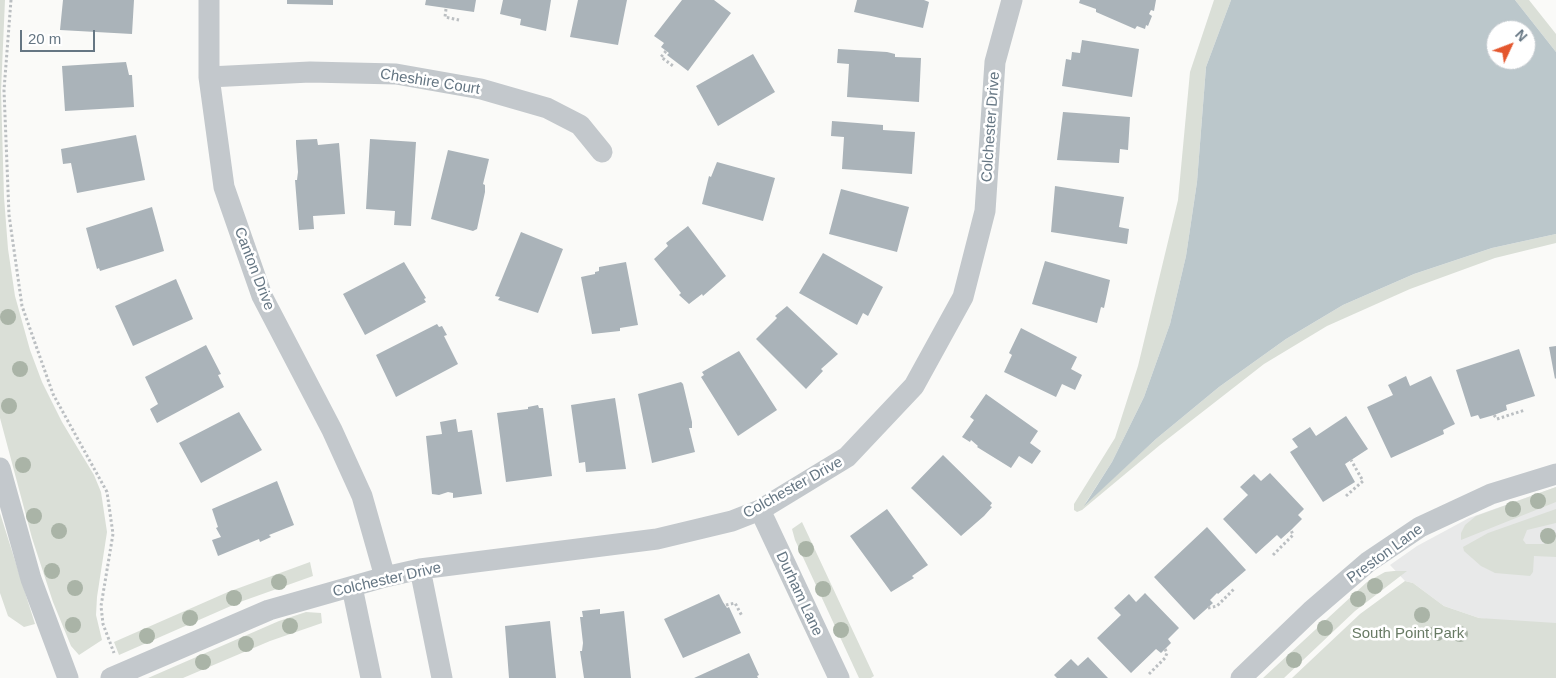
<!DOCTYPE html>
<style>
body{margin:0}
#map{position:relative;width:1556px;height:678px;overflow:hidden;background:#fafaf8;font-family:Arial,sans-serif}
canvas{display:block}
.north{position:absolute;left:1486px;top:20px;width:50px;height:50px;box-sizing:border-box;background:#fff;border:1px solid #c1c8cd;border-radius:50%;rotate:47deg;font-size:14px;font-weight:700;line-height:20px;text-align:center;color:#657683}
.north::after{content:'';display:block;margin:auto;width:18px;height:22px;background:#e4572e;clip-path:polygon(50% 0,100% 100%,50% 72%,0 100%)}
.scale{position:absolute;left:20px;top:30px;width:75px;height:22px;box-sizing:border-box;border:2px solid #657683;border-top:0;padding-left:6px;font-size:15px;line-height:18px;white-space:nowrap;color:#657683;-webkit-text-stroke:4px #fff;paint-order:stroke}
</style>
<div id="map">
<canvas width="1556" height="678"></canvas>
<div class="north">N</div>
<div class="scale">20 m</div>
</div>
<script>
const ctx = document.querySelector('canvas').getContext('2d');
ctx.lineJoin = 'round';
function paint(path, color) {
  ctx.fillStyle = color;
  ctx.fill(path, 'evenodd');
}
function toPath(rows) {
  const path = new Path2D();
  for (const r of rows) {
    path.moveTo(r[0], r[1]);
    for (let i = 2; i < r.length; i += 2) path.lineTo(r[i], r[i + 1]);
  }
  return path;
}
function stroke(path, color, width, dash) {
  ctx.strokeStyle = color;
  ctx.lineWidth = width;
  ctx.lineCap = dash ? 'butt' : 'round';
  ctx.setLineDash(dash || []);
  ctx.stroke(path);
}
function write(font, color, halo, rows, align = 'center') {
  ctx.font = font + ' Arial,sans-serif';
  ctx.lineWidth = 5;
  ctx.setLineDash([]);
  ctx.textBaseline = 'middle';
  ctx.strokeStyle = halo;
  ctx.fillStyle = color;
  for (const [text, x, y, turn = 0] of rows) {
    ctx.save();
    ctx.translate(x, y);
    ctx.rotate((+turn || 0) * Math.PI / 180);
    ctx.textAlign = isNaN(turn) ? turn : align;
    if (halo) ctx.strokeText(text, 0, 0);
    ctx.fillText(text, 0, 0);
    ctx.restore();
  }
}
paint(toPath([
 [1556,487,1556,678,1508,622,1479,618,1444,606,1413,583,1405,581,1390,565,1417,546,1469,518]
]), '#e8e9e9');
paint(toPath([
 [0,0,5,0,1,91,4,197,8,249,15,296,30,350,42,382,62,422,94,475,101,492,107,532,97,597,96,615,102,640,79,655,71,646,53,602,32,538,0,418],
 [1214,0,1231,0,1206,67,1197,182,1186,256,1170,324,1144,397,1112,462,1085,504,1156,439,1219,387,1286,339,1343,305,1414,274,1492,248,1556,234,1556,243,1495,258,1410,289,1327,326,1264,364,1160,445,1082,510,1077,512,1074,510,1074,504,1115,438,1138,366,1178,200,1190,72],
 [1515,0,1529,0,1556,34,1556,52],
 [1556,487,1556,502,1461,540,1461,533,1465,525,1476,516],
 [1556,509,1556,523,1527,530,1523,540,1526,544,1543,544,1556,539,1556,557,1534,556,1533,572,1530,576,1495,573,1481,566,1464,551,1463,547,1488,533],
 [0,513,35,624,24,627,8,616,0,593],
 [802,522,874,676,871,678,859,678,795,540,792,529],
 [310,562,313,576,240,602,119,655,114,642,228,592],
 [1394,571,1407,571,1355,611,1284,678,1263,678,1367,582,1385,572],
 [1405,581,1413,583,1444,606,1479,618,1556,623,1556,678,1292,678,1360,614],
 [306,612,321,613,322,623,270,641,183,678,148,678,279,621]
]), '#dadfd7');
paint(toPath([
 [1231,0,1515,0,1556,52,1556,234,1492,248,1414,274,1343,305,1286,339,1219,387,1156,439,1084,506,1112,462,1144,397,1170,324,1186,256,1197,182,1206,67],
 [1496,30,1526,30,1526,60,1496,60]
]), '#bbc7cb');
paint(toPath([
 [63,0,134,0,132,34,60,30],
 [287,0,333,0,333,5,287,4],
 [426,0,476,0,474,12,425,5],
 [503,0,551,0,546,31,520,25,521,19,500,14],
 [578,0,627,0,618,45,570,37],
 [682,0,714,0,731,13,688,71,667,55,669,53,661,47,664,43,654,36],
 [857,0,924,0,929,2,923,28,854,12],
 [1080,0,1156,0,1154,11,1151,10,1149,14,1152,16,1148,26,1146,25,1145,29,1137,26,1135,29,1096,12,1096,9,1079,3],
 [1082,40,1139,49,1132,97,1062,86,1066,59,1071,60,1072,52,1080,53],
 [838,49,887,52,895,54,895,57,921,58,919,102,847,97,849,64,837,63],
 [753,54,775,92,718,126,696,86],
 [126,62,129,75,132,75,134,107,65,111,62,66],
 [1063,112,1130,117,1128,150,1120,149,1119,163,1057,160],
 [832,121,883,125,883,130,915,132,912,174,842,169,844,137,831,136],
 [136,135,145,180,77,193,71,163,63,164,61,149],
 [317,139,318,145,339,143,345,214,313,216,314,229,299,230,295,180,297,180,298,172,296,144,296,140],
 [370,139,416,142,411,226,394,225,395,211,366,209],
 [448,150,489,159,483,184,485,185,485,192,477,229,473,231,431,219],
 [717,162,775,178,763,221,702,204,709,176,711,177],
 [1055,186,1124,197,1119,227,1129,229,1127,244,1051,232],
 [841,189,909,207,897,252,829,234],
 [152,207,164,251,100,271,99,268,97,269,86,228],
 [688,226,726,276,703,296,702,294,689,304,679,295,681,293,654,259,668,246,666,243],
 [521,232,563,249,538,313,498,300,500,297,495,296],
 [823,253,883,287,868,316,863,313,857,325,799,293],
 [1045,261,1110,280,1104,308,1101,307,1097,323,1032,304],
 [404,262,426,298,424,299,426,302,365,335,343,294],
 [626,262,638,325,620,328,620,331,592,334,581,277,595,274,595,272,599,271,599,267],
 [176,279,193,319,133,346,115,306],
 [787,306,838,354,821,369,823,371,806,389,756,339,777,318,775,316],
 [437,324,439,327,442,326,447,335,444,336,458,364,396,397,376,355],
 [1021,328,1077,357,1071,369,1082,375,1075,390,1062,384,1056,397,1004,372,1012,355,1009,353],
 [206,345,221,374,218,375,224,387,157,423,150,409,158,404,145,377],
 [1556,346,1556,378,1555,379,1549,347],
 [1519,349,1535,396,1506,405,1507,410,1494,415,1480,419,1478,415,1471,417,1456,370],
 [739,351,777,410,738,436,701,377,704,375,702,372],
 [1406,376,1410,386,1431,376,1455,424,1443,430,1444,434,1391,458,1367,407,1393,395,1388,385],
 [681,382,683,384,692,422,692,428,689,428,695,452,652,463,638,394],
 [986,394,1038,431,1030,443,1041,451,1032,464,1019,456,1011,468,977,447,978,446,971,440,970,442,962,437,974,420,970,417],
 [615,398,626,469,586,472,585,462,579,463,571,405],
 [538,405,539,408,543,408,552,476,506,482,497,413,528,409,528,407],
 [239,412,262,450,201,483,179,443],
 [1346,416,1368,449,1345,464,1355,482,1323,502,1290,452,1298,447,1292,439,1310,427,1316,436],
 [456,419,458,432,472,430,482,494,453,498,453,493,448,492,439,495,432,494,426,436,442,434,440,422],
 [943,455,992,503,990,506,992,507,984,516,961,536,911,488],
 [1270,473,1304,509,1298,515,1302,519,1291,530,1281,539,1277,535,1256,554,1223,519,1248,495,1240,487,1254,474,1261,481],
 [277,481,294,525,269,535,271,537,260,542,259,539,218,556,212,540,221,537,216,528,218,527,212,509],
 [887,509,928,565,912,576,914,578,891,592,850,536],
 [1207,527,1246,570,1218,594,1217,593,1210,600,1213,603,1194,620,1154,577],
 [1145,593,1179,628,1168,639,1171,643,1161,653,1156,649,1131,673,1097,638,1121,615,1114,608,1129,594,1136,602],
 [719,594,723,602,727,608,729,607,741,633,683,658,664,619],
 [600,609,600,614,624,611,631,678,584,678,580,651,582,651,583,643,580,617,583,617,582,611],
 [550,621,556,678,509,678,505,626],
 [749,653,759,675,757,676,758,678,694,678],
 [1088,657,1108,678,1057,678,1054,675,1071,659,1078,666]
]), '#aab3b9');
stroke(toPath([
 [11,0,4,90,9,215,22,306,53,394,107,492,113,534,101,606,103,624,114,653],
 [446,9,445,17,459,20],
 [666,51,661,57,673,66],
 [1494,415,1497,419,1525,410],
 [1346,496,1363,481,1351,460],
 [1273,555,1293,535,1291,530],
 [726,605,735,603,742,616],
 [1208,608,1217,606,1234,589],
 [1149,674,1165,658,1167,653,1165,649]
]), '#bbbfc2', 3, [2.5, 2.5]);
stroke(toPath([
 [209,0,209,77,224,187,262,296,332,430,362,496,385,577],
 [209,77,310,72,396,74,481,89,547,108,580,125,602,152],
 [0,468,31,579,68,678],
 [760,510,839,678],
 [420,569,442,678],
 [352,587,371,678],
 [111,678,269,610,385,577,420,569,657,539,732,521,760,510,847,457,914,386,963,297,985,211,995,62,1012,0],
 [1241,678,1311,611,1368,562,1420,527,1491,494,1556,474]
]), '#c3c8cc', 21);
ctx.fillStyle = '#aab4a7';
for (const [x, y] of [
 [8,317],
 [20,369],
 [9,406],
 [23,465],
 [1538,501],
 [1513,509],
 [34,516],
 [59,531],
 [1548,536],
 [806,549],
 [52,571],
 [279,582],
 [1375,586],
 [75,588],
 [823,589],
 [234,598],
 [1358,599],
 [1422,615],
 [190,618],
 [73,625],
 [290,626],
 [1325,628],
 [841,630],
 [1437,633],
 [1460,634],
 [147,636],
 [246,644],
 [1294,660],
 [203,662]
]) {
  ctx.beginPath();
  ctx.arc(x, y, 8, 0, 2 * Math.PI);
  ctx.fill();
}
write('15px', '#657683', '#fff', [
 ["Cheshire Court",430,82,9],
 ["Colchester Drive",991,127,-86],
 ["Canton Drive",254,269,69],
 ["Colchester Drive",793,488,-29],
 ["Preston Lane",1385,554,-36],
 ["Colchester Drive",387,580,-13],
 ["Durham Lane",799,594,65]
]);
write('15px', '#687a64', '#fff', [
 ["South Point Park",1408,634]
]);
</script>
